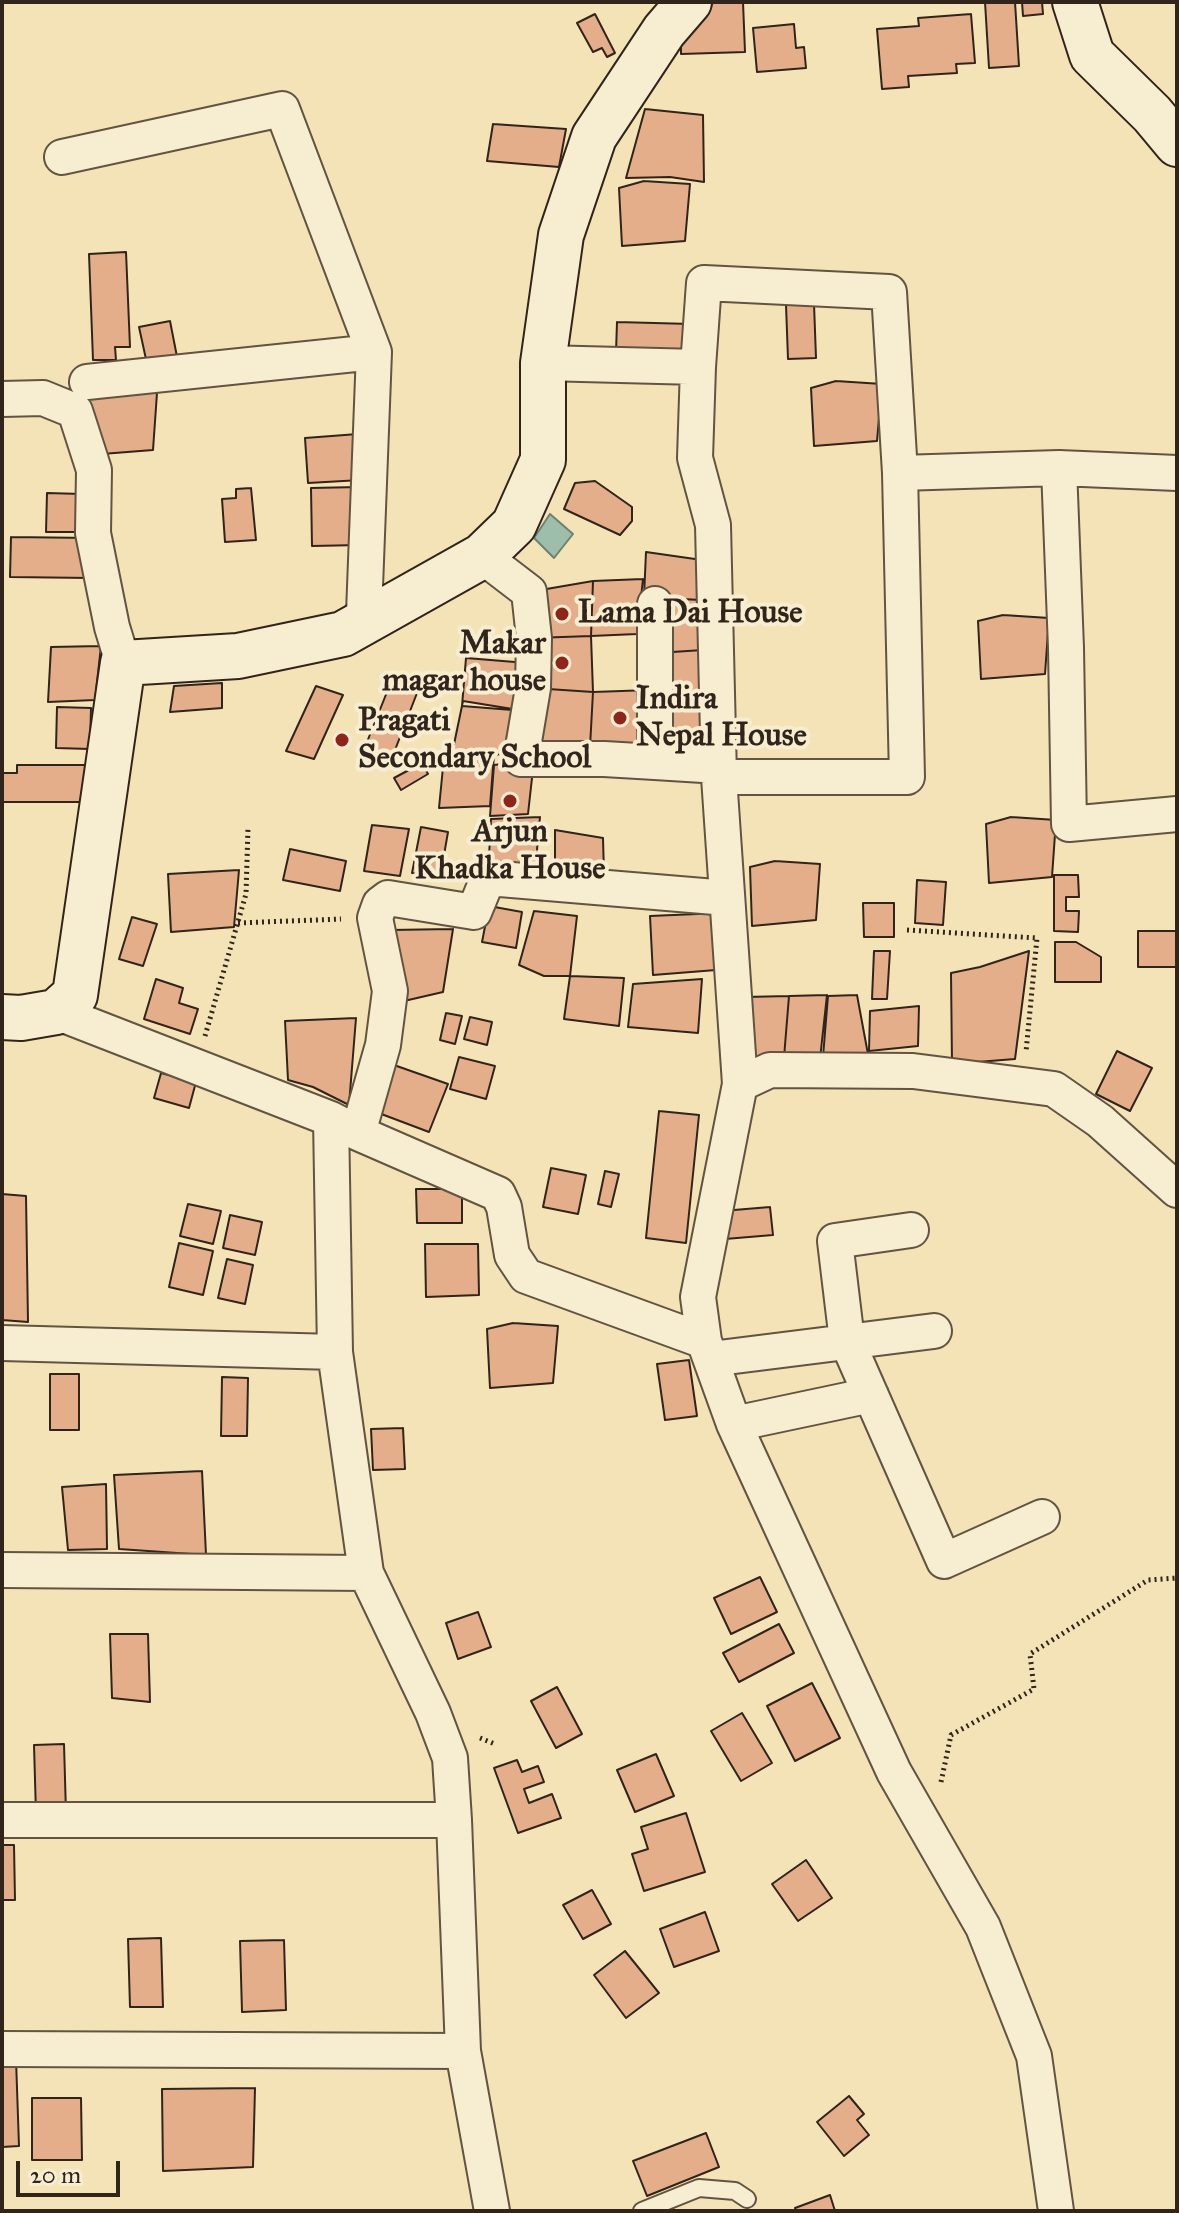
<!DOCTYPE html>
<style>
body{margin:0}
#map{position:relative;width:1179px;height:2213px;overflow:hidden;background:#f3e3b7;font-family:"IM FELL Great Primer",serif}
canvas{display:block}
.frame{position:absolute;inset:0;border:4px solid #30241b;pointer-events:none}
.scale{position:absolute;left:16px;top:2161px;width:104px;height:36px;box-sizing:border-box;border:4px solid #30241b;border-top:0;padding-left:10px;font-size:24px;line-height:28px;white-space:nowrap;color:#30241b;-webkit-text-stroke:6px #f7edd0;paint-order:stroke}
</style>
<div id="map">
<canvas width="1179" height="2213"></canvas>
<div class="frame"></div>
<div class="scale">20 m</div>
</div>
<script>
const ctx = document.querySelector('canvas').getContext('2d');
ctx.lineJoin = 'round';
function paint(path, color) {
  ctx.fillStyle = color;
  ctx.fill(path, 'evenodd');
}
function toPath(rows) {
  const path = new Path2D();
  for (const r of rows) {
    path.moveTo(r[0], r[1]);
    for (let i = 2; i < r.length; i += 2) path.lineTo(r[i], r[i + 1]);
  }
  return path;
}
function stroke(path, color, width, dash) {
  ctx.strokeStyle = color;
  ctx.lineWidth = width;
  ctx.lineCap = dash ? 'butt' : 'round';
  ctx.setLineDash(dash || []);
  ctx.stroke(path);
}
function write(font, color, halo, rows, align = 'center') {
  ctx.font = font + ' "IM FELL Great Primer",serif';
  ctx.lineWidth = 8;
  ctx.setLineDash([]);
  ctx.textBaseline = 'middle';
  ctx.strokeStyle = halo;
  ctx.fillStyle = color;
  for (const [text, x, y, turn = 0] of rows) {
    ctx.save();
    ctx.translate(x, y);
    ctx.rotate((+turn || 0) * Math.PI / 180);
    ctx.textAlign = isNaN(turn) ? turn : align;
    if (halo) ctx.strokeText(text, 0, 0);
    ctx.fillText(text, 0, 0);
    ctx.restore();
  }
}
const water = toPath([
 [550,514,573,534,554,558,534,538,550,514]
]);
paint(water, '#9cbeaa');
stroke(water, '#718071', 2);
const building = toPath([
 [714,2,743,2,745,52,681,54,681,42,692,25,714,2],
 [985,2,1015,2,1019,66,989,68,985,2],
 [1022,2,1042,2,1043,14,1023,16,1022,2],
 [595,14,615,53,607,57,602,48,593,52,577,23,595,14],
 [971,14,975,63,956,64,957,73,908,76,909,87,882,89,877,29,919,26,918,18,971,14],
 [794,24,796,48,804,47,806,68,757,72,753,28,794,24],
 [645,109,703,115,704,182,670,177,626,178,645,109],
 [493,124,566,129,559,167,487,161,493,124],
 [644,181,690,184,685,241,622,246,619,188,644,181],
 [126,252,130,347,115,347,116,360,93,360,89,254,126,252],
 [814,304,816,358,788,359,786,305,814,304],
 [170,321,179,367,149,373,139,327,170,321],
 [617,322,691,324,690,354,616,352,617,322],
 [836,381,882,384,877,441,814,446,811,388,836,381],
 [112,390,157,393,153,450,89,455,87,397,112,390],
 [358,434,361,480,308,483,305,438,358,434],
 [595,481,632,507,632,521,620,535,564,509,575,483,595,481],
 [359,487,360,545,312,546,311,488,359,487],
 [251,488,256,540,225,542,222,499,236,498,236,489,251,488],
 [47,493,82,494,82,532,46,532,47,493],
 [11,537,91,538,91,578,10,577,11,537],
 [646,552,702,560,701,600,644,597,646,552],
 [643,579,637,634,591,636,593,581,643,579],
 [593,581,591,636,534,638,529,592,593,581],
 [660,598,701,600,703,650,657,653,660,598],
 [1003,615,1049,618,1045,674,981,679,978,621,1003,615],
 [591,636,593,692,533,688,534,638,591,636],
 [101,646,95,700,48,702,51,647,101,646],
 [703,650,703,694,655,695,657,653,703,650],
 [466,658,527,663,525,711,462,706,466,658],
 [391,682,417,693,390,763,363,752,391,682],
 [222,683,222,708,170,712,174,686,222,683],
 [316,686,343,695,314,759,286,751,316,686],
 [533,688,593,692,590,747,529,752,533,688],
 [650,690,647,745,590,747,593,692,650,690],
 [703,694,704,750,655,750,655,695,703,694],
 [463,701,525,711,518,752,494,755,452,754,463,701],
 [57,707,91,708,90,749,56,748,57,707],
 [494,755,490,806,439,808,444,757,494,755],
 [534,760,528,814,490,816,494,765,534,760],
 [422,763,428,774,401,790,394,778,422,763],
 [17,765,98,765,97,802,2,802,2,773,17,773,17,765],
 [540,817,535,872,488,875,491,819,540,817],
 [1011,817,1056,820,1052,877,989,883,986,824,1011,817],
 [372,825,409,829,400,876,364,871,372,825],
 [421,827,448,832,440,878,412,873,421,827],
 [555,830,603,838,604,875,555,882,555,830],
 [290,849,346,861,340,891,283,880,290,849],
 [775,861,820,864,816,920,752,926,750,867,775,861],
 [239,870,234,927,171,932,168,874,239,870],
 [1054,875,1078,875,1079,897,1066,897,1066,911,1079,911,1078,932,1054,931,1054,875],
 [917,880,946,882,943,925,915,923,917,880],
 [863,903,894,903,894,937,864,937,863,903],
 [489,906,522,912,516,948,482,942,489,906],
 [534,911,577,916,570,976,544,976,519,965,534,911],
 [721,913,716,970,653,975,650,916,721,913],
 [132,917,157,924,143,966,119,959,132,917],
 [453,929,443,992,404,1001,390,930,453,929],
 [1138,931,1177,931,1177,967,1138,967,1138,931],
 [1055,942,1076,942,1101,957,1101,982,1055,982,1055,942],
 [874,951,890,951,887,999,872,999,874,951],
 [1029,951,1015,1059,952,1064,951,973,980,967,1029,951],
 [570,976,624,978,619,1026,564,1019,570,976],
 [156,979,183,988,179,1003,198,1009,190,1034,144,1019,156,979],
 [702,979,698,1033,628,1027,633,984,702,979],
 [827,995,819,1068,783,1070,789,996,827,995],
 [857,995,870,1065,822,1069,828,996,857,995],
 [789,996,783,1070,747,1066,745,997,789,996],
 [919,1006,918,1046,869,1051,870,1011,919,1006],
 [446,1013,462,1016,455,1044,440,1040,446,1013],
 [470,1017,492,1022,487,1045,464,1039,470,1017],
 [356,1018,349,1105,313,1087,288,1080,285,1021,356,1018],
 [1117,1051,1152,1068,1130,1111,1096,1094,1117,1051],
 [459,1057,495,1066,486,1099,450,1089,459,1057],
 [391,1064,448,1084,429,1132,376,1112,391,1064],
 [161,1073,196,1082,189,1108,154,1098,161,1073],
 [659,1111,699,1115,686,1243,646,1238,659,1111],
 [551,1168,586,1175,578,1214,543,1207,551,1168],
 [605,1171,619,1174,611,1207,598,1204,605,1171],
 [416,1189,462,1189,462,1223,417,1223,416,1189],
 [2,1194,26,1196,28,1322,2,1320,2,1194],
 [188,1204,221,1211,213,1244,180,1236,188,1204],
 [770,1207,773,1235,725,1239,722,1211,770,1207],
 [230,1215,262,1222,255,1255,223,1248,230,1215],
 [179,1243,213,1251,203,1295,169,1287,179,1243],
 [425,1244,478,1244,479,1295,426,1297,425,1244],
 [227,1259,253,1265,245,1304,218,1298,227,1259],
 [513,1323,558,1326,553,1383,490,1388,487,1329,513,1323],
 [689,1360,697,1416,665,1420,657,1364,689,1360],
 [50,1374,79,1374,79,1430,50,1430,50,1374],
 [222,1377,248,1378,247,1436,221,1436,222,1377],
 [403,1428,405,1469,373,1470,371,1429,403,1428],
 [202,1471,206,1555,119,1549,114,1475,202,1471],
 [106,1484,107,1549,68,1550,62,1487,106,1484],
 [760,1577,777,1612,731,1634,714,1598,760,1577],
 [478,1612,491,1647,458,1659,446,1623,478,1612],
 [779,1624,794,1653,739,1682,723,1653,779,1624],
 [110,1634,148,1634,150,1702,112,1698,110,1634],
 [812,1683,840,1738,795,1761,767,1706,812,1683],
 [557,1687,582,1734,556,1748,531,1701,557,1687],
 [742,1713,772,1763,741,1781,711,1731,742,1713],
 [64,1744,66,1813,36,1814,34,1745,64,1744],
 [656,1754,674,1796,635,1812,617,1770,656,1754],
 [517,1760,522,1772,538,1766,544,1782,524,1789,529,1803,552,1794,561,1818,518,1833,494,1768,517,1760],
 [686,1813,705,1872,644,1891,632,1854,648,1849,641,1827,686,1813],
 [2,1845,14,1845,15,1900,2,1900,2,1845],
 [806,1860,832,1898,798,1921,772,1884,806,1860],
 [592,1890,611,1924,583,1939,563,1905,592,1890],
 [705,1912,719,1951,674,1967,660,1929,705,1912],
 [161,1938,163,2007,130,2007,128,1939,161,1938],
 [284,1940,286,2010,242,2012,240,1941,284,1940],
 [625,1951,659,1993,626,2018,594,1975,625,1951],
 [16,2059,19,2146,2,2147,2,2060,16,2059],
 [255,2088,253,2167,163,2171,162,2089,255,2088],
 [849,2096,864,2114,857,2120,869,2135,844,2156,817,2122,849,2096],
 [32,2098,81,2098,82,2160,32,2160,32,2098],
 [706,2133,719,2167,647,2196,633,2161,706,2133],
 [830,2195,835,2211,796,2211,795,2208,830,2195]
]);
paint(building, '#e5ae8b');
stroke(building, '#30241b', 2);
const lane = toPath([
 [642,2211,699,2188,735,2191,747,2199]
]);
const street = toPath([
 [62,157,282,109,374,352,364,613],
 [543,363,698,367,695,458,713,525,719,777,740,1084],
 [698,367,704,283,889,292,900,473,907,777,719,777],
 [87,382,374,352],
 [2,399,43,398,75,411,94,470,93,533,112,627,123,663],
 [1059,468,1177,473],
 [900,473,1059,468,1066,648,1069,824,1177,814],
 [482,556,529,592,534,638,533,688,521,759,604,759,655,762,655,604],
 [655,762,719,766],
 [56,1012,331,1119,358,1133,498,1194,504,1207,512,1255,526,1276,704,1341],
 [331,1119,335,1352,366,1573,433,1713,450,1758,454,1820,463,2051,492,2211],
 [358,1133,383,1045,390,991,375,918,380,904,388,898,474,912,488,878,727,898],
 [911,1230,835,1241,847,1341,944,1561,1042,1517],
 [2,1343,335,1352],
 [711,1359,934,1331],
 [734,1424,871,1395],
 [2,1570,366,1573],
 [2,1820,454,1820],
 [2,2049,463,2051],
 [1056,2211,1034,2056,983,1927,894,1772,734,1424,704,1341,698,1297,740,1084,770,1070,913,1071,1054,1089,1100,1121,1177,1190]
]);
const secondary = toPath([
 [1075,2,1092,55,1152,114,1177,144],
 [2,1017,21,1018,56,1012,75,995,123,663,238,656,343,634,482,556,514,525,543,460,543,363,561,235,594,137,664,31,689,2]
]);
stroke(lane, '#615442', 20);
stroke(street, '#615442', 38);
stroke(secondary, '#30241b', 48);
stroke(toPath([
 [238,923,341,919],
 [907,930,1037,938,1026,1052],
 [205,1036,246,894,248,827],
 [480,1738,495,1744],
 [941,1782,951,1735,1034,1689,1030,1654,1148,1580,1177,1578]
]), '#30241b', 5, [2, 4]);
stroke(lane, '#f7edd0', 16);
stroke(street, '#f7edd0', 34);
stroke(secondary, '#f7edd0', 44);
for (const [x, y, r, color] of [
 [562,614,8,"#8f2418"],
 [562,663,8,"#8f2418"],
 [620,718,8,"#8f2418"],
 [342,740,8,"#8f2418"],
 [510,801,8,"#8f2418"]
]) {
  const dot = new Path2D();
  dot.arc(x, y, r, 0, 2 * Math.PI);
  ctx.fillStyle = color;
  ctx.fill(dot);
  stroke(dot, '#f7edd0', 3);
}
write('bold 32px', '#30241b', '#f7edd0', [
 ["Lama Dai House",578,614],
 ["Makar",546,645,"right"],
 ["magar house",546,682,"right"],
 ["Indira",636,700],
 ["Nepal House",636,737],
 ["Pragati",358,722],
 ["Secondary School",358,759],
 ["Arjun",510,833,"center"],
 ["Khadka House",510,870,"center"]
], 'left');
</script>
